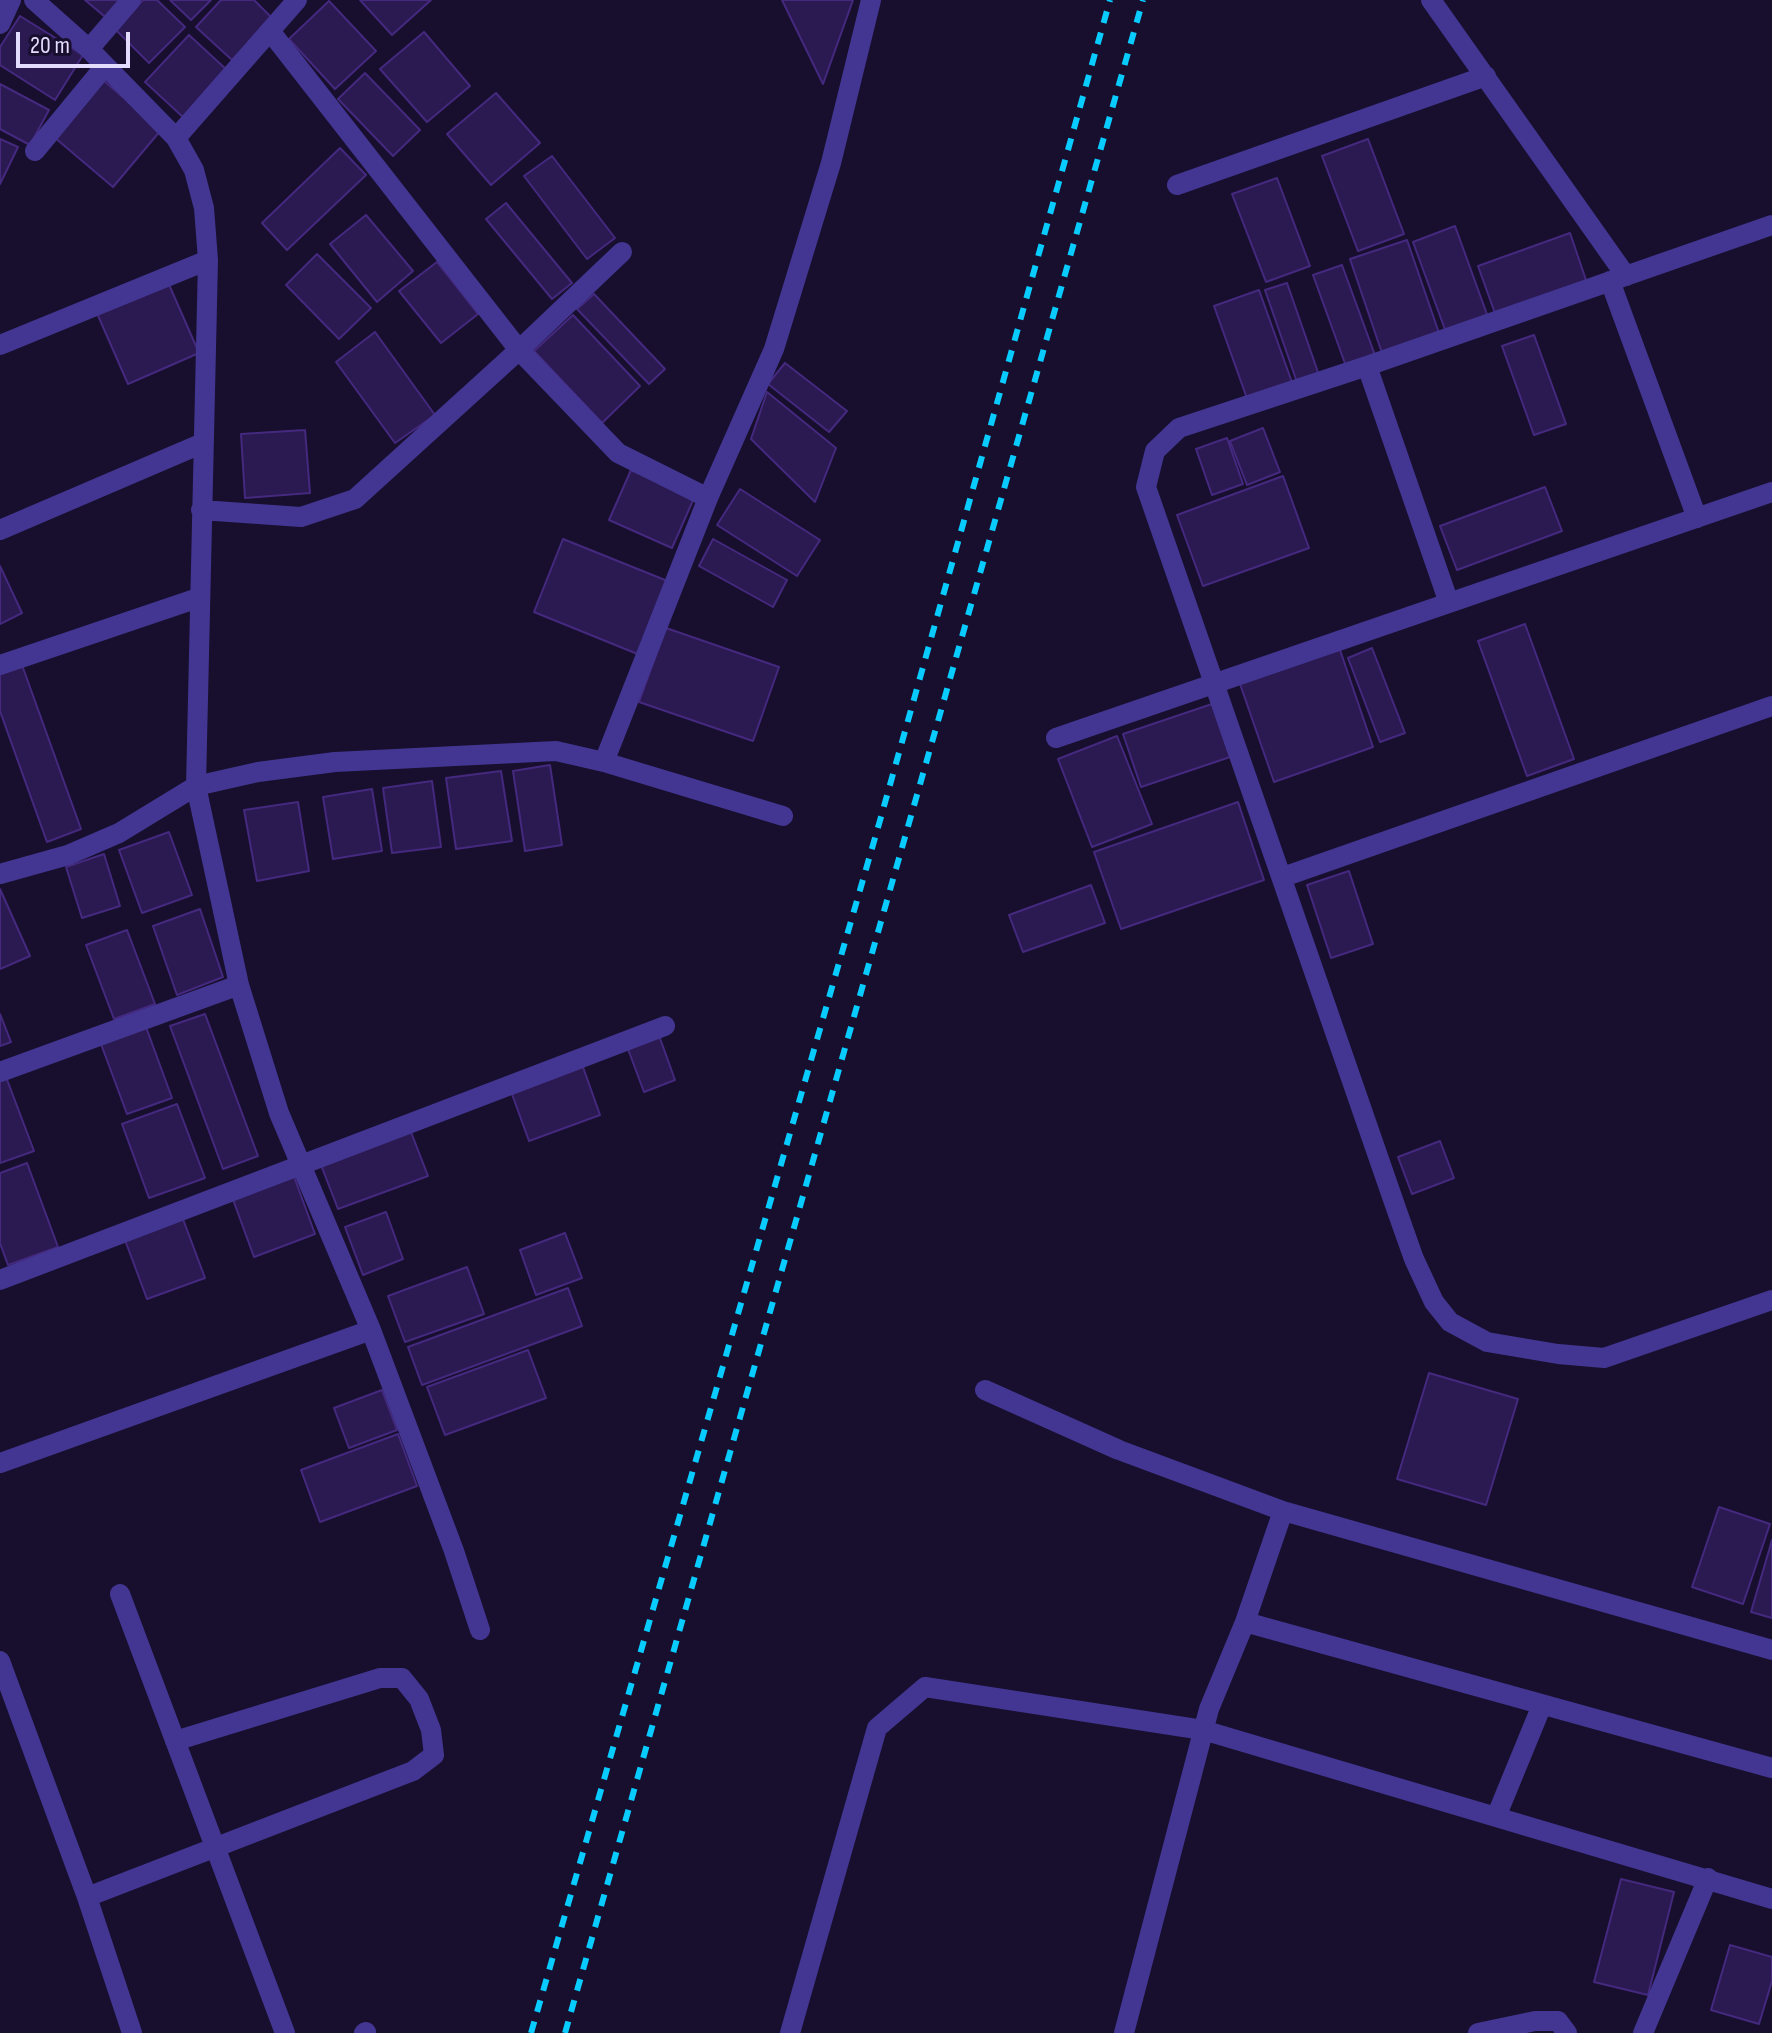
<!DOCTYPE html>
<style>
body{margin:0}
#map{position:relative;width:1772px;height:2033px;overflow:hidden;background:#180f2e;font-family:"Sofia Sans Condensed",sans-serif}
canvas{display:block}
.scale{position:absolute;left:16px;top:32px;width:114px;height:36px;box-sizing:border-box;border:4px solid #e4dcff;border-top:0;padding-left:10px;font-size:24px;line-height:28px;white-space:nowrap;color:#e4dcff;-webkit-text-stroke:6px #180f2e;paint-order:stroke}
</style>
<div id="map">
<canvas width="1772" height="2033"></canvas>
<div class="scale">20 m</div>
</div>
<script>
const ctx = document.querySelector('canvas').getContext('2d');
ctx.lineJoin = 'round';
function paint(path, color) {
  ctx.fillStyle = color;
  ctx.fill(path, 'evenodd');
}
function toPath(rows) {
  const path = new Path2D();
  for (const r of rows) {
    path.moveTo(r[0], r[1]);
    for (let i = 2; i < r.length; i += 2) path.lineTo(r[i], r[i + 1]);
  }
  return path;
}
function stroke(path, color, width, dash) {
  ctx.strokeStyle = color;
  ctx.lineWidth = width;
  ctx.lineCap = dash ? 'butt' : 'round';
  ctx.setLineDash(dash || []);
  ctx.stroke(path);
}
const building = toPath([
 [85,0,128,0,110,21,85,0],
 [143,0,157,0,185,27,149,63,115,29,143,0],
 [170,0,211,0,191,20,170,0],
 [221,0,254,0,272,18,232,60,196,27,221,0],
 [360,0,431,0,392,35,360,0],
 [782,0,853,0,823,84,782,0],
 [329,1,376,51,335,89,289,39,329,1],
 [20,16,83,55,55,100,0,65,0,47,20,16],
 [424,32,470,86,427,122,380,69,424,32],
 [189,35,228,71,184,118,145,82,189,35],
 [365,73,420,130,393,156,338,99,365,73],
 [103,80,161,130,113,187,54,137,103,80],
 [0,84,49,110,30,145,0,129,0,84],
 [496,93,540,143,491,185,447,134,496,93],
 [0,139,18,147,0,184,0,139],
 [1368,139,1404,234,1358,251,1322,156,1368,139],
 [340,148,366,175,287,250,262,223,340,148],
 [552,156,615,238,587,259,524,176,552,156],
 [1277,178,1310,266,1266,282,1232,194,1277,178],
 [506,203,572,283,552,299,486,219,506,203],
 [366,215,413,271,377,302,330,244,366,215],
 [1455,226,1489,320,1447,335,1413,242,1455,226],
 [1570,233,1587,283,1496,316,1478,266,1570,233],
 [1407,240,1439,333,1382,353,1350,259,1407,240],
 [317,254,371,308,339,339,286,285,317,254],
 [437,262,478,314,441,343,399,291,437,262],
 [1342,265,1376,358,1347,369,1313,275,1342,265],
 [167,280,199,353,128,384,96,311,167,280],
 [1287,283,1320,378,1298,385,1265,290,1287,283],
 [1259,290,1294,388,1249,404,1214,306,1259,290],
 [594,294,665,369,649,384,577,309,594,294],
 [573,315,640,386,602,423,534,351,573,315],
 [375,332,435,415,395,443,336,362,375,332],
 [1534,335,1566,424,1534,435,1502,346,1534,335],
 [785,363,847,411,829,432,768,384,785,363],
 [767,392,836,448,815,502,751,439,767,392],
 [1263,428,1280,472,1247,485,1230,441,1263,428],
 [305,430,310,493,245,498,241,434,305,430],
 [1227,438,1243,484,1212,495,1196,449,1227,438],
 [631,470,694,498,672,548,609,520,631,470],
 [1283,476,1309,548,1203,586,1177,515,1283,476],
 [1545,487,1562,531,1457,570,1440,526,1545,487],
 [740,489,820,540,797,576,717,525,740,489],
 [563,539,670,582,640,655,534,612,563,539],
 [713,539,787,580,773,607,699,566,713,539],
 [0,566,22,613,0,624,0,566],
 [1525,624,1574,759,1527,776,1478,641,1525,624],
 [666,628,779,667,753,741,639,702,666,628],
 [1339,647,1373,747,1274,782,1239,681,1339,647],
 [1372,648,1405,733,1380,742,1348,658,1372,648],
 [22,665,81,829,47,842,0,711,0,673,22,665],
 [1212,704,1230,757,1141,787,1123,734,1212,704],
 [1117,736,1152,824,1092,847,1058,759,1117,736],
 [550,765,562,845,525,851,513,771,550,765],
 [501,771,512,841,456,849,446,778,501,771],
 [432,781,441,847,392,853,383,788,432,781],
 [372,789,382,851,333,859,323,797,372,789],
 [298,802,309,871,257,881,244,810,298,802],
 [1238,802,1264,880,1121,929,1094,852,1238,802],
 [169,832,192,895,142,913,119,850,169,832],
 [104,854,120,906,82,918,66,867,104,854],
 [1349,871,1373,944,1331,958,1307,885,1349,871],
 [1091,885,1105,923,1023,952,1009,915,1091,885],
 [0,889,30,956,0,969,0,889],
 [200,909,223,977,177,995,153,926,200,909],
 [127,930,155,1004,114,1019,86,945,127,930],
 [0,1014,11,1042,0,1046,0,1014],
 [205,1014,258,1156,223,1169,170,1026,205,1014],
 [146,1027,172,1098,127,1114,101,1044,146,1027],
 [657,1030,675,1080,644,1092,625,1041,657,1030],
 [583,1067,600,1115,529,1141,512,1094,583,1067],
 [6,1077,34,1151,0,1163,0,1079,6,1077],
 [177,1104,205,1178,149,1198,122,1124,177,1104],
 [411,1132,428,1176,338,1209,321,1165,411,1132],
 [1440,1141,1454,1178,1412,1194,1398,1157,1440,1141],
 [27,1163,58,1247,8,1265,0,1243,0,1173,27,1163],
 [292,1171,315,1234,254,1257,231,1194,292,1171],
 [386,1212,403,1259,363,1275,345,1227,386,1212],
 [183,1219,205,1278,147,1299,125,1240,183,1219],
 [565,1233,582,1278,536,1295,520,1250,565,1233],
 [467,1267,484,1314,405,1342,388,1296,467,1267],
 [568,1288,582,1326,422,1385,408,1347,568,1288],
 [528,1350,546,1398,445,1435,427,1387,528,1350],
 [1429,1373,1518,1399,1486,1505,1397,1479,1429,1373],
 [382,1390,397,1430,349,1448,334,1408,382,1390],
 [398,1434,417,1486,320,1522,301,1470,398,1434],
 [1719,1507,1770,1524,1743,1604,1692,1587,1719,1507],
 [1772,1540,1772,1618,1751,1612,1772,1540],
 [1621,1879,1674,1892,1648,1995,1594,1982,1621,1879],
 [1730,1945,1772,1957,1772,1981,1759,2024,1711,2010,1730,1945]
]);
paint(building, '#2b1951');
stroke(building, '#44297f', 2);
stroke(toPath([
 [34,0,89,49,176,138,194,170,204,208,208,260,196,786,239,985,279,1113,371,1330,454,1551,480,1630],
 [1431,0,1626,276],
 [0,24,11,0],
 [270,31,519,350,618,453,708,498],
 [89,49,131,0],
 [176,138,297,0],
 [35,151,105,66],
 [1177,185,1486,76],
 [1772,225,1367,366,1179,428,1155,451,1146,487,1397,1211,1414,1259,1434,1302,1450,1322,1487,1342,1558,1354,1604,1358,1772,1300],
 [1610,281,1697,518],
 [0,345,208,260],
 [1367,366,1449,603],
 [201,510,301,517,355,499,519,350,622,252],
 [0,530,203,443],
 [0,665,198,598],
 [1056,738,1772,492],
 [604,762,708,498,774,349,831,163,871,0],
 [0,874,68,855,119,833,196,786,258,772,335,762,556,751,604,762,783,816],
 [1283,877,1772,706],
 [0,1072,239,985],
 [0,1280,665,1026],
 [985,1390,1119,1450,1283,1511],
 [0,1463,371,1330],
 [120,1594,285,2033],
 [1245,1622,1772,1768],
 [0,1661,87,1897,132,2033],
 [1496,1817,1542,1705],
 [87,1897,413,1771,434,1755,431,1730,419,1699,402,1678,380,1678,175,1741],
 [364,2033,366,2032],
 [790,2033,877,1728,925,1687,1203,1730,1772,1899],
 [1124,2033,1209,1709,1245,1622,1283,1511,1772,1650],
 [1478,2033,1535,2021,1558,2021,1567,2033],
 [1643,2033,1708,1878]
]), '#433692', 20);
stroke(toPath([
 [531,2033,879,824,1110,0],
 [565,2033,1143,0]
]), '#08cbff', 6, [12, 10]);
</script>
